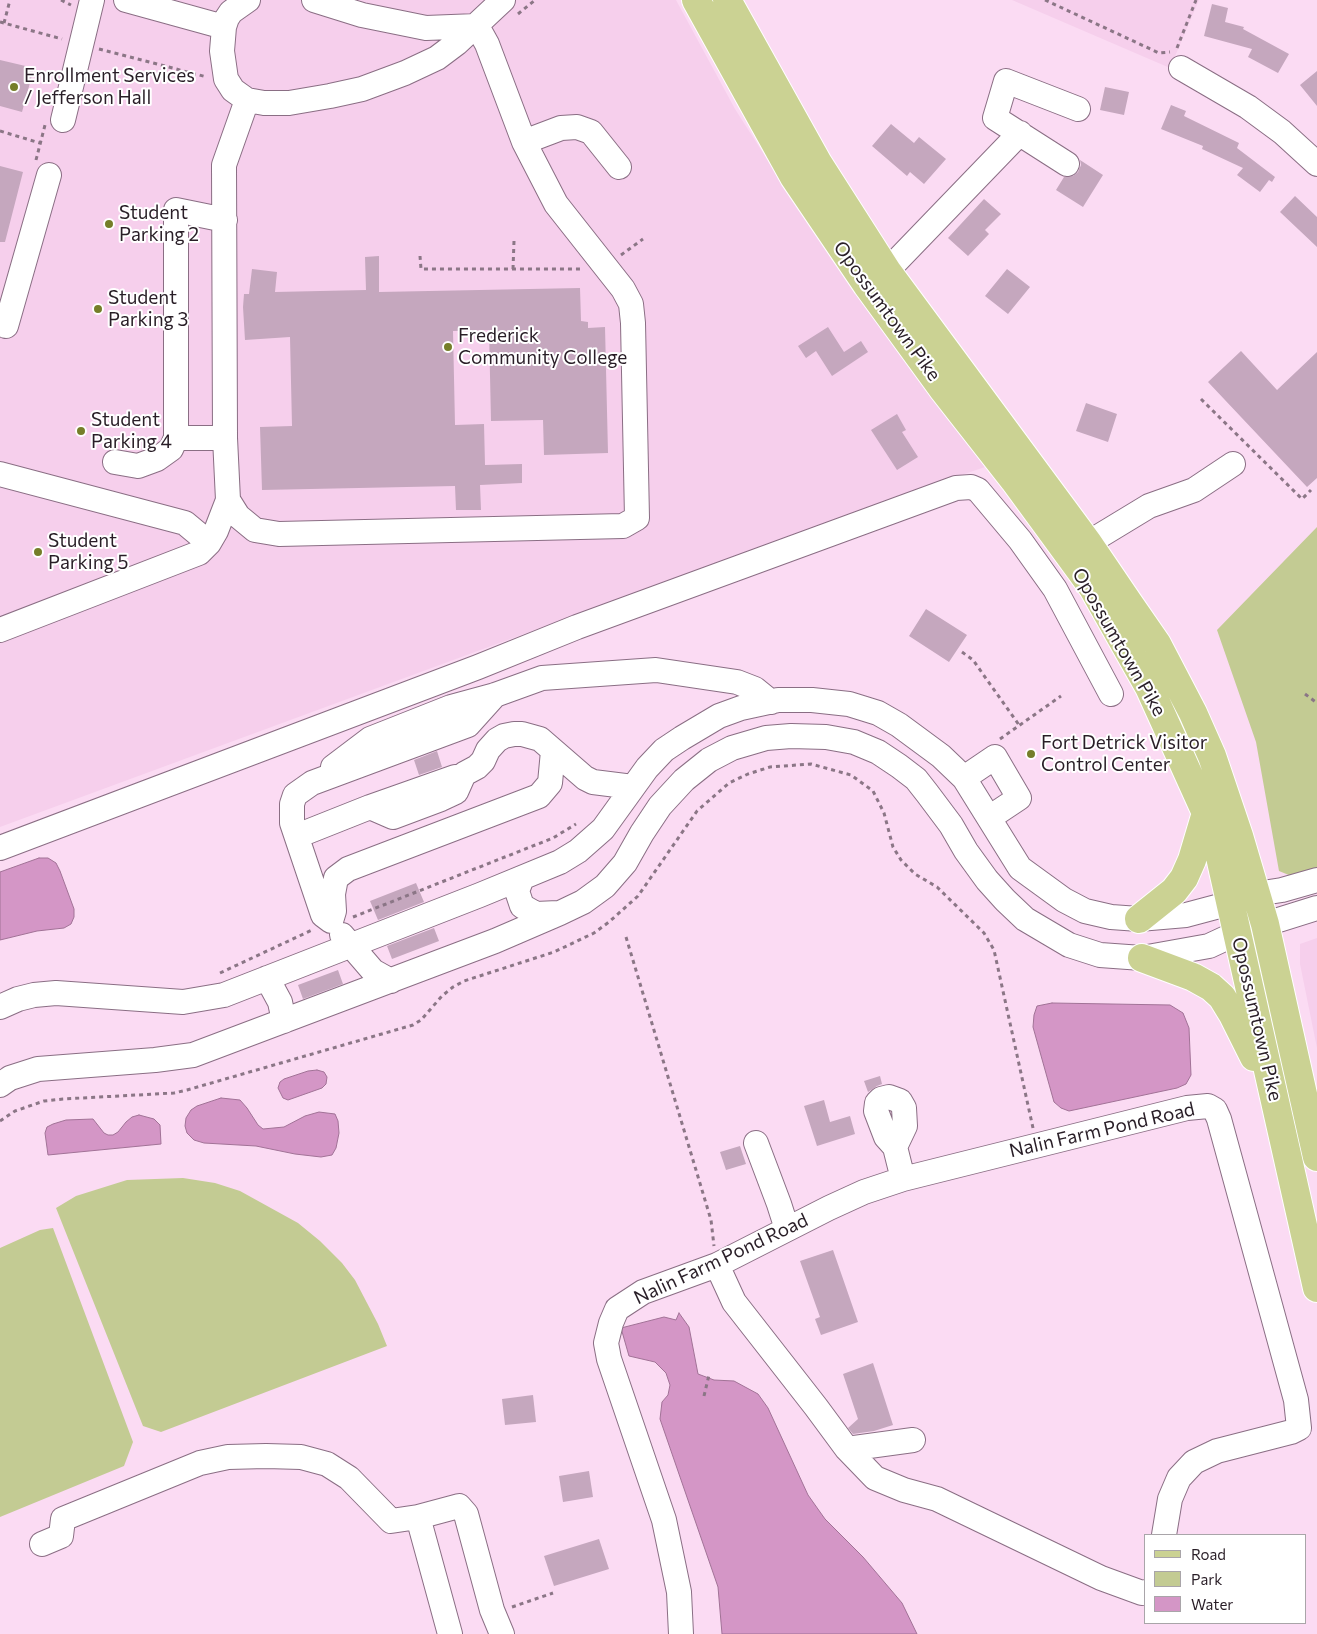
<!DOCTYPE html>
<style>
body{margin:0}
#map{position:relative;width:1317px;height:1634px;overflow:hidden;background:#fbdbf3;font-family:Commissioner,sans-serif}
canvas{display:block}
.legend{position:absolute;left:1144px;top:1534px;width:162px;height:90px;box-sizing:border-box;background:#fff;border:1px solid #a9a5a9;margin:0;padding:6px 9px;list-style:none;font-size:15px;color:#291e27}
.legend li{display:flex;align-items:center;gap:10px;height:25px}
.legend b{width:25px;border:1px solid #a9a5a9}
</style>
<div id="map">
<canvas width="1317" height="1634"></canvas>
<ul class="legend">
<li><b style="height:6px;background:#cbd293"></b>Road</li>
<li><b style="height:14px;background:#c3cb93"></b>Park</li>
<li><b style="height:14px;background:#d496c6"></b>Water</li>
</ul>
</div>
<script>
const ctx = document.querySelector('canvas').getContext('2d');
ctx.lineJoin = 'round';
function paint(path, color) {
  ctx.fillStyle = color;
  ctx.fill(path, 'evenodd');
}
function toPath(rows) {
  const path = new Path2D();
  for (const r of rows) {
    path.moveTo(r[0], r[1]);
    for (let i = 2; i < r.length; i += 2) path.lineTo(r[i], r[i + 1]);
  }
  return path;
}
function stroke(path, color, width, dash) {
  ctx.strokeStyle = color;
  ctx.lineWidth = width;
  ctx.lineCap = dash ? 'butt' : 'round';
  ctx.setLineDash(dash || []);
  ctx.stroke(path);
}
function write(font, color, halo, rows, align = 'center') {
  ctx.font = font + ' Commissioner,sans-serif';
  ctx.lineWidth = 4;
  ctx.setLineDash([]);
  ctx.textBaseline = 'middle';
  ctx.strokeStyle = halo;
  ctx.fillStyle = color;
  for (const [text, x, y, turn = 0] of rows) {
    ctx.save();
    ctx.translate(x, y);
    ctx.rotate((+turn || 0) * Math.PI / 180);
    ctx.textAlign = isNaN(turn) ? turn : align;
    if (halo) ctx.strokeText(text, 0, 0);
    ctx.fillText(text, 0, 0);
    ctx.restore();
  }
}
paint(toPath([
 [0,0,676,0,735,109,800,211,845,277,946,417,985,467,882,502,0,827],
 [1012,0,1199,0,1170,68],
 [1317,938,1317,1048,1300,964,1300,944]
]), '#f6cfec');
paint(toPath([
 [1317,527,1317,873,1301,880,1279,871,1256,742,1217,630],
 [183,1178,215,1183,240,1191,298,1223,320,1241,342,1263,355,1280,378,1324,387,1346,161,1432,143,1426,56,1208,76,1196,127,1180],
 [53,1228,133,1442,124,1466,0,1517,0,1248,40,1230]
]), '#c3cb93');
const water = toPath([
 [39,858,48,858,56,863,60,871,74,909,74,917,71,924,64,928,37,931,0,940,0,872,39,858],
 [1052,1003,1170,1005,1183,1013,1189,1028,1191,1075,1186,1084,1177,1088,1069,1111,1061,1108,1054,1102,1033,1027,1034,1015,1037,1006,1052,1003],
 [317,1070,324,1072,327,1077,326,1084,322,1088,288,1100,283,1098,278,1088,280,1082,284,1079,308,1071,317,1070],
 [221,1098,240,1100,247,1108,258,1125,263,1129,284,1127,305,1116,319,1112,335,1114,338,1121,339,1133,336,1148,332,1155,321,1157,295,1154,256,1146,204,1143,194,1140,187,1133,185,1126,186,1118,191,1110,197,1106,221,1098],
 [139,1115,154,1119,160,1125,161,1144,48,1155,45,1133,47,1127,53,1124,66,1120,93,1119,104,1133,108,1135,113,1135,118,1132,126,1122,132,1117,139,1115],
 [679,1313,689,1327,698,1374,714,1380,734,1381,758,1394,768,1408,808,1495,825,1519,863,1557,902,1603,917,1634,722,1634,718,1587,660,1419,662,1402,668,1395,670,1385,666,1373,655,1362,629,1356,621,1328,664,1317,676,1320,679,1313]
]);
paint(water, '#d496c6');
stroke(water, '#a17296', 1);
paint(toPath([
 [1212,4,1228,8,1225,22,1244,27,1243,29,1289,54,1278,73,1248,57,1252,49,1204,36],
 [0,60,34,68,22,112,0,106],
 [1317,71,1317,106,1300,85],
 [1105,87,1129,92,1124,115,1100,110],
 [1171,105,1186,111,1184,116,1239,143,1237,148,1275,177,1272,182,1269,180,1260,192,1237,175,1243,168,1202,149,1203,146,1161,129],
 [891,124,914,143,919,137,946,159,924,184,910,172,907,176,872,146],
 [1080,160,1103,175,1083,207,1056,190,1064,177,1073,176,1078,172,1081,165],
 [0,166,23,172,5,242,0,242],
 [1295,196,1317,217,1317,247,1280,212],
 [984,199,1001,214,985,230,989,234,968,256,948,238],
 [379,256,379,292,580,288,581,321,588,322,588,328,605,327,608,453,544,455,543,420,491,421,489,330,453,331,455,425,484,424,485,465,522,464,522,483,480,485,481,510,456,510,455,486,262,490,260,427,292,426,290,337,245,340,243,307,244,294,249,294,252,269,277,272,275,292,366,290,365,257],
 [1007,269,1030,287,1008,314,985,296],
 [828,327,844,352,861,341,868,352,832,376,816,351,806,358,798,346],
 [1241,351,1277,390,1317,352,1317,478,1307,487,1208,382],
 [1086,403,1117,414,1108,442,1076,431],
 [897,414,906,430,902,432,918,457,897,470,871,430],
 [926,609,967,635,949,662,909,636],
 [437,751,442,767,419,775,414,760],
 [416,883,424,902,378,920,370,901],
 [434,928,439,941,392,959,387,946],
 [338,970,343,984,303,999,298,985],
 [880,1076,882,1084,877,1086,868,1092,864,1081],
 [824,1100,830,1122,850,1116,855,1134,817,1146,804,1106],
 [740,1146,746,1164,726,1170,720,1152],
 [833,1250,858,1322,821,1335,815,1319,820,1317,800,1261],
 [873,1363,893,1425,874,1431,853,1434,848,1428,858,1419,843,1374],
 [533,1395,536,1422,505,1425,502,1399],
 [589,1471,593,1497,563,1502,559,1476],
 [599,1539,609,1569,554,1586,544,1556]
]), '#c5a7be');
const minor = toPath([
 [126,0,224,27],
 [248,0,231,12,227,18,224,27,222,51,226,79,233,90,247,100,264,103,289,103,330,96,362,89,405,73,437,58,457,43,503,0],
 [314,0,362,15,426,28,477,26],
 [1181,68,1248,107,1282,132,1317,164],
 [63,120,92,0],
 [524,142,561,128,577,127,591,132,619,167],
 [1067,164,995,118,1006,81,1078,109],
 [887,271,1020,133],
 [6,326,49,175],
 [176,438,225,438],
 [115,462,138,466,157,459,171,449,176,438,176,210,225,220],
 [0,474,185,523,209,543],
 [228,500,238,516,255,530,279,534,623,526,637,518,633,323,631,304,623,289,556,204,524,142,487,44,477,26],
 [1088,543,1149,506,1194,490,1233,464],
 [0,630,199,553,209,543,216,531,228,500,225,438,224,165,247,100],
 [495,695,468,725,312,783,295,795,292,804,292,823,323,915,331,921,334,911,333,894,336,878,348,869,539,796,550,783,553,751],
 [333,767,370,739,451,707,495,695,542,678,656,670,737,682,755,689,771,702],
 [964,778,995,757,1019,798,989,818],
 [370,807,455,777],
 [297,836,370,807,393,817,441,799,456,792,464,774,477,767,483,761,488,750,497,740,504,736,514,734,522,734,540,739,585,778,593,782,633,787],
 [0,848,478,667,577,627,956,488,971,487,978,490,1020,540,1055,589,1111,694],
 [522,878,517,891,522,906,536,914,558,913],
 [342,935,373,971,391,981],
 [267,978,280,1002,284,1021],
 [0,1007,18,999,34,995,56,993,183,1002,224,995,480,895,560,862,578,851,603,829,647,768,664,750,682,738,719,716,741,708,778,700,812,700,849,704,878,713,899,725,941,756,964,778,1020,868,1064,900,1085,911,1111,917,1139,919,1186,915,1231,903,1256,894,1282,890,1317,880],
 [0,1085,10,1078,38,1069,155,1060,193,1055,495,941,560,913,583,902,605,886,625,863,642,833,660,806,684,780,709,760,732,748,766,738,791,736,826,737,854,742,878,752,899,766,916,779,927,793,951,825,966,851,987,880,1005,900,1025,919,1069,945,1100,955,1142,958,1209,946,1237,933,1317,908],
 [756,1143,779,1204,787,1229],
 [895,1147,886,1137,876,1111,877,1103,881,1099,889,1097,900,1101,904,1108,905,1126,895,1147,903,1179],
 [717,1265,734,1302,816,1407,847,1449,875,1478,904,1490,937,1499,1101,1578,1142,1593,1146,1592],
 [847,1449,913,1440],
 [418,1517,450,1634],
 [42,1544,61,1536,63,1519,200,1463,228,1457,266,1456,301,1457,327,1464,349,1478,391,1521,418,1517,459,1506,466,1514,492,1610,502,1634],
 [681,1634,679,1592,664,1520,609,1359,606,1343,611,1323,617,1309,643,1292,717,1265,829,1208,864,1192,903,1179,1187,1108,1208,1106,1215,1110,1219,1119,1296,1400,1299,1428,1291,1432,1217,1451,1194,1462,1179,1478,1170,1499,1164,1535]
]);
const major = toPath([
 [696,0,794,177,867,285,942,388,1014,480,1093,588,1149,687,1206,813,1220,857,1317,1288],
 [727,0,818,163,887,271,1088,543,1128,602,1157,644,1193,713,1212,756,1239,836,1265,924,1317,1157],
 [1139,919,1174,891,1184,878,1192,860,1206,813],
 [1142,958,1193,977,1211,987,1222,997,1233,1015,1254,1057]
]);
stroke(minor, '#8a6e84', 26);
stroke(major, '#fff', 30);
stroke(toPath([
 [61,0,71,5],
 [1045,0,1159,53,1170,52],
 [518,14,535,0],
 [0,22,62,39],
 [4,23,10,0],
 [1177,48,1196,0],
 [99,49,207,77],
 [0,131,40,143],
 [36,160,45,125],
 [621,255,643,239],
 [420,256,421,269,582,269],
 [513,269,514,241],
 [1201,399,1302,499,1311,490],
 [962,652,973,660,1019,725],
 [1305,694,1317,703],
 [1000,739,1061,696],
 [353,917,553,838,576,824],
 [626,937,711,1220,714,1246],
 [220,973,312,930],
 [0,1121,15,1111,44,1101,63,1099,174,1093,187,1090,413,1025,421,1020,442,996,453,987,464,981,554,952,594,933,609,922,638,896,697,811,729,783,748,774,770,767,811,764,851,775,873,791,884,813,893,847,901,860,915,874,937,887,984,933,994,950,1033,1128],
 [704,1396,709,1375],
 [512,1607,553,1593]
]), '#8b7686', 3, [4, 4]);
stroke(minor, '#fff', 24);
stroke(major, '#cbd293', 28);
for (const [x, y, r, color] of [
 [14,87,5,"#757e29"],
 [109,224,5,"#757e29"],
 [98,309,5,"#757e29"],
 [448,347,5,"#757e29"],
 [81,431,5,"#757e29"],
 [38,552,5,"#757e29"],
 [1031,754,5,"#757e29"]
]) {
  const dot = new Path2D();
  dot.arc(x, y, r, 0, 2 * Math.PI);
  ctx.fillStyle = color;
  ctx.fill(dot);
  stroke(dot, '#fff', 2);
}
write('19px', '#291e27', '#fff', [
 ["Enrollment Services",24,76],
 ["/ Jefferson Hall",24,98],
 ["Student",119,213],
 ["Parking 2",119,235],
 ["Student",108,298],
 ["Parking 3",108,320],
 ["Frederick",458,336],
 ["Community College",458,358],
 ["Student",91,420],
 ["Parking 4",91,442],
 ["Student",48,541],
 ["Parking 5",48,563],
 ["Fort Detrick Visitor",1041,743],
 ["Control Center",1041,765]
], 'left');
write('19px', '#291e27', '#fff', [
 ["Opossumtown Pike",887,311,54],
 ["Opossumtown Pike",1119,642,60],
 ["Opossumtown Pike",1257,1019,77],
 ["Nalin Farm Pond Road",1102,1130,-13],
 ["Nalin Farm Pond Road",721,1259,-25]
]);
</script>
